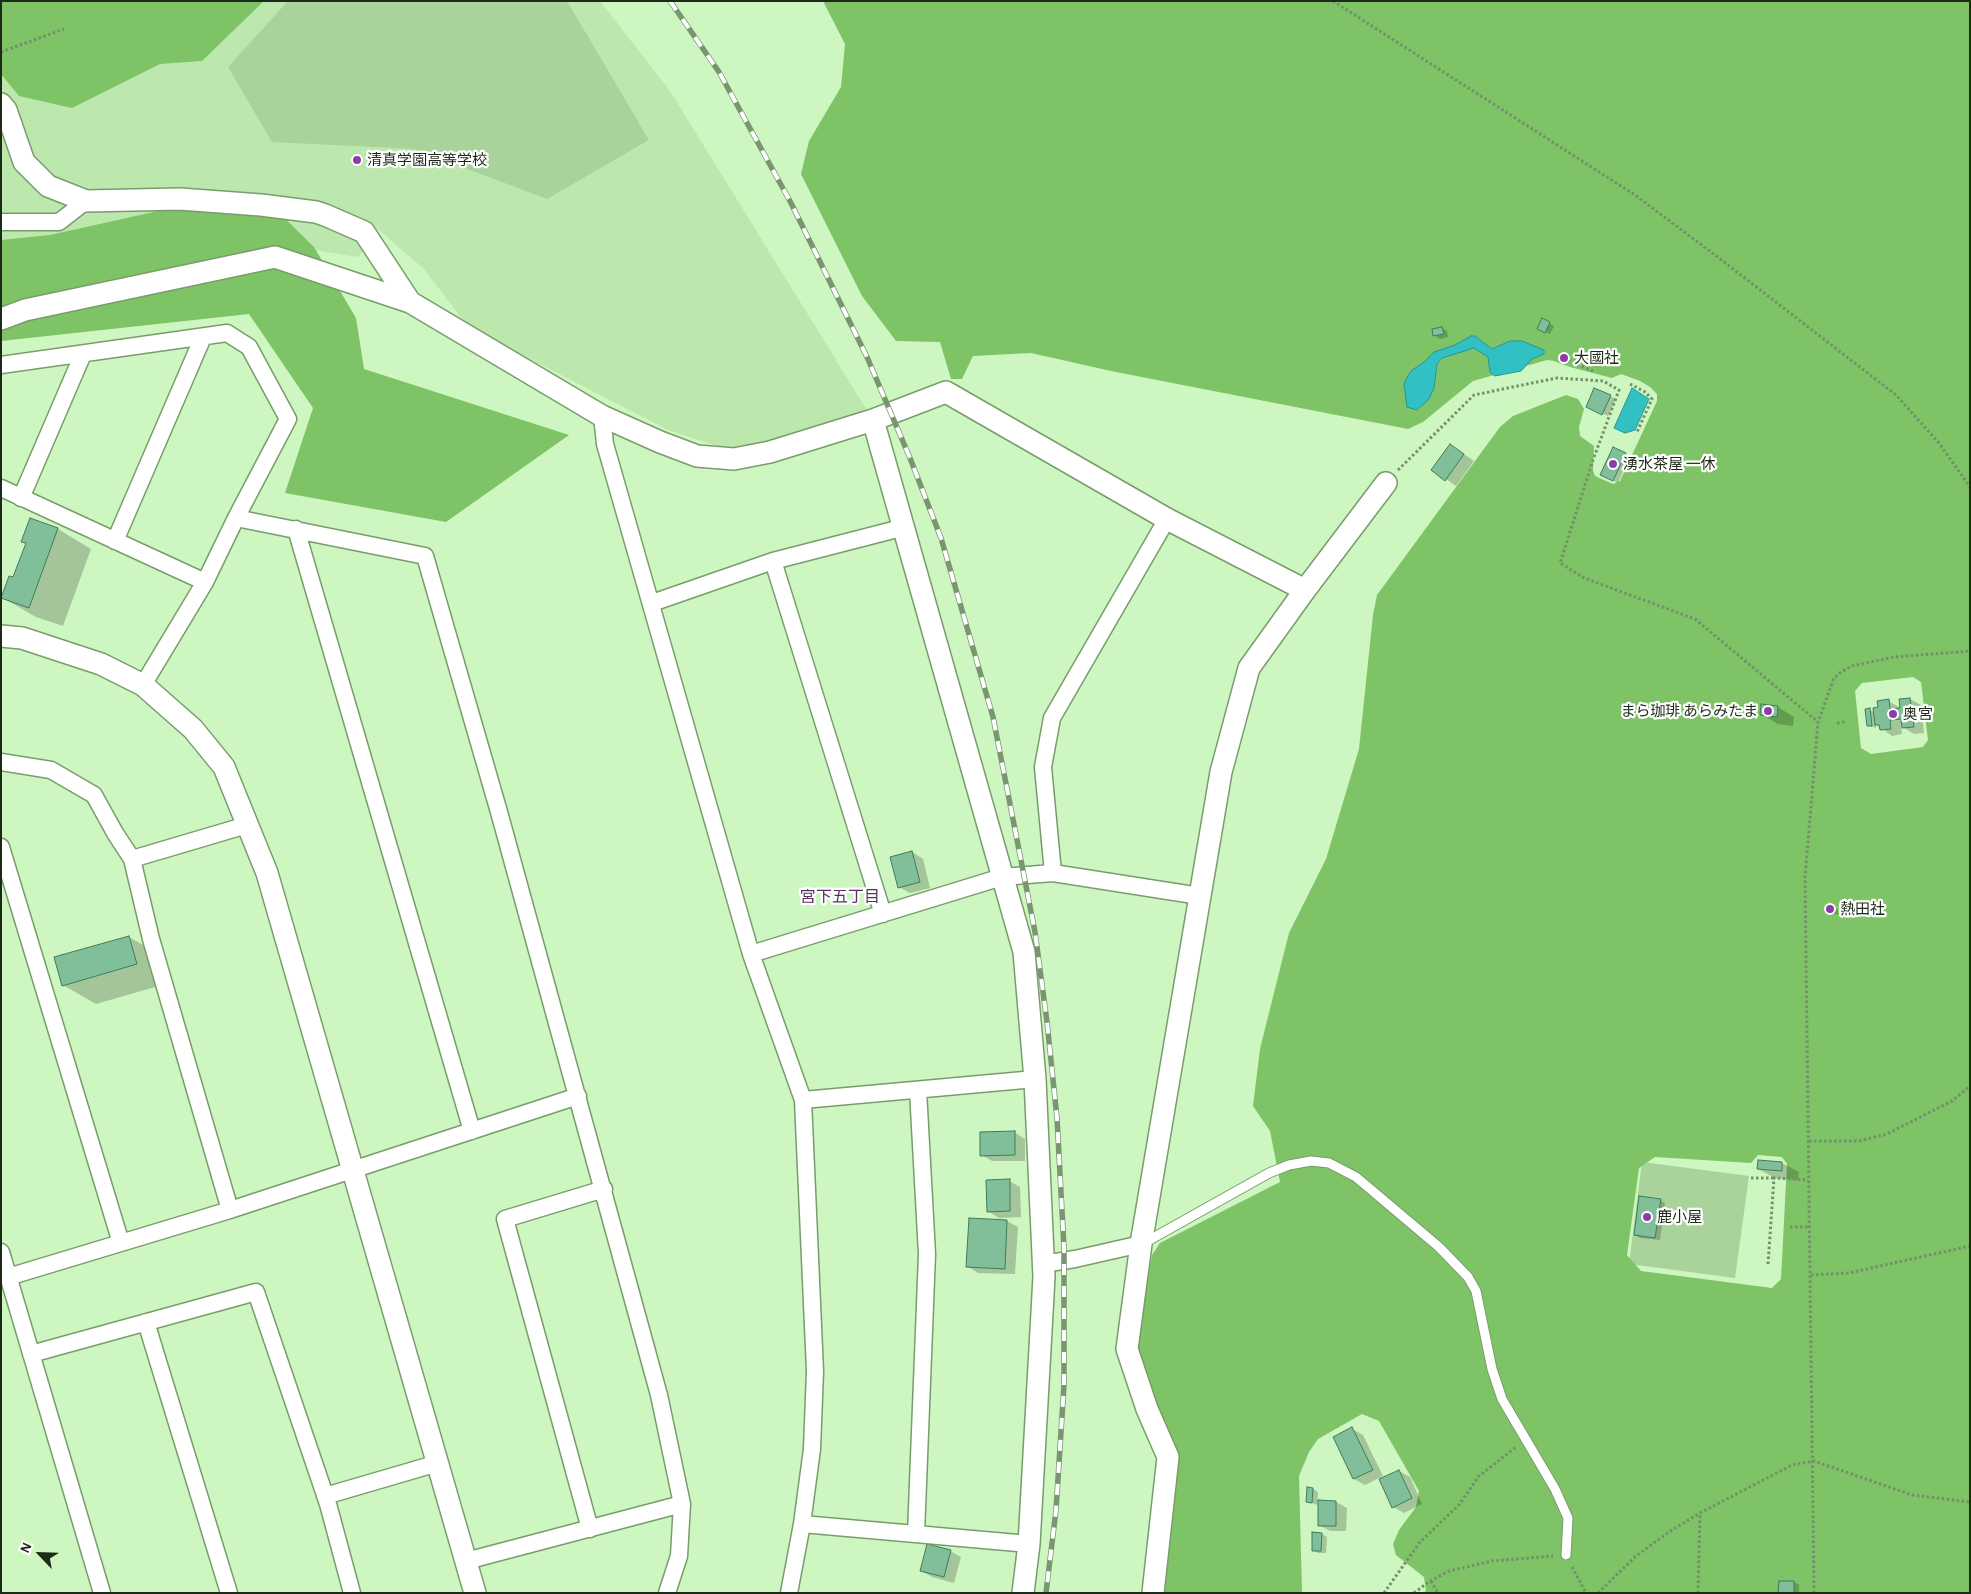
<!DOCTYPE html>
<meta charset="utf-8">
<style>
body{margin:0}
#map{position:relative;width:1971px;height:1594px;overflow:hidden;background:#cdf6c0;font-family:"Alegreya Sans",sans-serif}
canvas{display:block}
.frame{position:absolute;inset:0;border:2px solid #1c2b17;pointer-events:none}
.north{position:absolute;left:15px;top:1529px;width:50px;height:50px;-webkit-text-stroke:4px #fff;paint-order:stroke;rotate:294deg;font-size:14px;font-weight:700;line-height:20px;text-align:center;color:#1c2b17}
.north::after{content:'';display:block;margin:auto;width:18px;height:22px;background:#1c2b17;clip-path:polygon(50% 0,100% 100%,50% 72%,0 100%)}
</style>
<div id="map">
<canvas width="1971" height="1594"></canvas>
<div class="frame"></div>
<div class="north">N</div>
</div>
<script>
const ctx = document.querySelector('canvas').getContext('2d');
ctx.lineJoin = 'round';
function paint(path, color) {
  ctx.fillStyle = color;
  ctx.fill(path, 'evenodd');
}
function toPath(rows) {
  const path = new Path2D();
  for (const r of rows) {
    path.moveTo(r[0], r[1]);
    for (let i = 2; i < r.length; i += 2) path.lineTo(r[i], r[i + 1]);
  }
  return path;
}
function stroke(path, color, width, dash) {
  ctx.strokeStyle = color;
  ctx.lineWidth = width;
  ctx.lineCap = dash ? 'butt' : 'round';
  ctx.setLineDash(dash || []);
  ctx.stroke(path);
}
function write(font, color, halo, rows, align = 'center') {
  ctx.font = font + ' "Alegreya Sans","Noto Sans JP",sans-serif';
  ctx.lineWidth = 4.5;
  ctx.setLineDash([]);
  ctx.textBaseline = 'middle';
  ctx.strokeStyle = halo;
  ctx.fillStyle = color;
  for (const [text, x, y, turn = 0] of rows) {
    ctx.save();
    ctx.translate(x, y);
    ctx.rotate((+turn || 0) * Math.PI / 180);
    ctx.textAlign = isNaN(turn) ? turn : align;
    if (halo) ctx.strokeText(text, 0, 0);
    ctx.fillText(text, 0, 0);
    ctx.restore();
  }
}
paint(toPath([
 [1,1,600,1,670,91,873,420,783,453,717,446,668,430,468,327,424,269,378,229,358,257,282,245,1,288]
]), '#bce8ae');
paint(toPath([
 [288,1,567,1,649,140,547,199,414,149,272,142,228,67],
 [1642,1162,1749,1176,1735,1278,1629,1264]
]), '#a9d39b');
paint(toPath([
 [1,1,264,1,202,61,160,64,72,108,19,96,1,74],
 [823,1,1970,1,1970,1593,1424,1593,1426,1590,1424,1577,1396,1555,1393,1544,1399,1530,1416,1507,1419,1491,1379,1421,1362,1414,1318,1439,1309,1452,1299,1476,1302,1593,1165,1593,1175,1452,1136,1346,1152,1255,1160,1243,1280,1182,1270,1131,1253,1106,1260,1049,1289,933,1326,859,1359,749,1373,615,1377,595,1500,427,1513,416,1566,395,1578,399,1584,409,1579,427,1580,436,1594,446,1593,470,1595,476,1613,484,1620,481,1657,401,1657,394,1650,387,1640,381,1621,374,1612,378,1570,367,1554,361,1547,360,1473,381,1423,422,1408,429,1111,371,1031,353,973,356,962,379,951,379,940,342,896,341,862,296,801,174,809,141,841,87,845,44],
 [1913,677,1921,682,1928,740,1923,747,1871,754,1861,748,1855,691,1862,683],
 [1758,1155,1782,1157,1787,1164,1781,1279,1772,1288,1641,1271,1627,1255,1639,1168,1655,1157,1751,1163],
 [244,192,265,199,314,247,356,318,364,369,569,435,446,522,285,493,313,408,249,314,1,341,1,240,50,235]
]), '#7ec365');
const water = toPath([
 [1471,336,1475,336,1492,349,1510,341,1522,341,1544,350,1544,354,1532,359,1521,371,1495,376,1490,372,1488,357,1474,348,1442,358,1437,364,1434,388,1429,399,1417,410,1407,407,1404,384,1406,379,1411,371,1424,362,1434,352,1455,345,1471,336],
 [1632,388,1649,399,1635,430,1625,433,1614,428,1632,388]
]);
paint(water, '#31c1c5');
stroke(water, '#2b9491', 1);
paint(toPath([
 [1549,323,1554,326,1550,334,1543,331],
 [1442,328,1447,331,1448,337,1440,339,1435,336],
 [1595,389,1616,399,1608,416,1592,409],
 [1451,445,1474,461,1456,486,1446,479],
 [1625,454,1630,456,1618,483,1606,477],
 [31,520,58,529,91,549,63,626,36,617,3,598,14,579,27,543],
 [1910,699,1921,705,1924,733,1914,734,1901,726,1902,734,1892,736,1876,724,1876,728,1868,725,1870,710,1875,713,1888,701,1901,708],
 [1778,707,1794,717,1793,726,1778,724,1761,714],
 [912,852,923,859,930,888,910,893,899,887],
 [1833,907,1838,910,1838,915,1828,912],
 [129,937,162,956,169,983,96,1004,63,985],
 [1014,1132,1025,1139,1025,1161,992,1161,982,1155],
 [1782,1163,1799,1172,1798,1180,1775,1178,1758,1169],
 [1009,1181,1020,1187,1021,1217,999,1218,988,1211],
 [1660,1200,1665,1203,1660,1240,1640,1238,1635,1235],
 [970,1219,1007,1221,1018,1227,1015,1274,978,1273,967,1266],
 [1352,1429,1363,1435,1383,1476,1365,1485,1354,1479],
 [1399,1471,1410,1477,1422,1504,1404,1513,1393,1507],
 [1313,1489,1318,1492,1317,1505,1307,1501],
 [1336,1502,1347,1508,1346,1531,1330,1531,1319,1525],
 [1322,1534,1327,1537,1326,1553,1318,1553,1313,1550],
 [950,1551,961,1557,954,1583,932,1577,922,1571],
 [1780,1582,1794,1582,1799,1585,1799,1593,1780,1593]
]), '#0003');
const building = toPath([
 [1542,318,1550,322,1545,333,1537,329,1542,318],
 [1442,327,1444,334,1433,336,1432,329,1442,327],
 [1594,388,1611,395,1602,415,1586,407,1594,388],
 [1450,444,1464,454,1445,481,1431,470,1450,444],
 [1613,447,1626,453,1613,481,1600,475,1613,447],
 [30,518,58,528,29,608,1,598,9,576,13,577,26,543,21,542,30,518],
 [1910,698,1914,727,1902,728,1901,719,1890,720,1891,729,1880,730,1879,725,1875,725,1873,708,1878,707,1877,701,1889,699,1890,709,1900,708,1899,699,1910,698],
 [1761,704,1778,706,1777,717,1760,715,1761,704],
 [1870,708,1872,726,1867,726,1865,709,1870,708],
 [912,851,920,882,898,888,890,857,912,851],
 [1827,906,1834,906,1833,913,1827,912,1827,906],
 [129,936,137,964,62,986,54,957,129,936],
 [1015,1131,1015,1155,980,1156,980,1132,1015,1131],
 [1758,1160,1782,1162,1782,1171,1757,1169,1758,1160],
 [1010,1179,1010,1211,987,1212,986,1180,1010,1179],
 [1639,1196,1661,1199,1655,1238,1634,1235,1639,1196],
 [969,1218,1007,1220,1005,1269,966,1267,969,1218],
 [1352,1427,1373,1470,1353,1479,1333,1437,1352,1427],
 [1399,1470,1412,1498,1392,1508,1379,1479,1399,1470],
 [1307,1487,1313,1488,1312,1503,1306,1502,1307,1487],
 [1318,1500,1336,1501,1336,1526,1318,1526,1318,1500],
 [1312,1532,1322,1533,1321,1551,1312,1551,1312,1532],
 [927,1544,951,1550,944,1577,920,1571,927,1544],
 [1779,1581,1794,1581,1794,1593,1778,1593,1779,1581]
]);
paint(building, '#81bf9b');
stroke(building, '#3f7b5a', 1);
const service = toPath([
 [1144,1243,1269,1173,1289,1165,1311,1161,1329,1163,1356,1177,1439,1247,1468,1277,1476,1291,1492,1369,1502,1399,1555,1489,1568,1518,1566,1555]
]);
const minor = toPath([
 [1,222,59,222,86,201],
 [1,365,227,333,249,347,288,419,236,518,205,582,143,685],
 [602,416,605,444,751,954,803,1100,815,1371,812,1449,802,1524,789,1593],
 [1,488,205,582],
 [21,498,83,354],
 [236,518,425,556,499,812,659,1395,682,1504,679,1556,667,1593],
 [296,529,472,1131],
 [115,541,203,337],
 [773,561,883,914],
 [652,603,773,561,905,527],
 [1,762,51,770,94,795,115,833,132,859,151,939,230,1210],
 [1,847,121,1243],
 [132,859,247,825],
 [1053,873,1043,767,1052,718,1167,519],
 [751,954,1002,877,1053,873,1200,896],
 [803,1100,1035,1079],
 [1,1252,102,1593],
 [1043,1264,1075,1259,1141,1244],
 [8,1277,230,1210,578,1096],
 [146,1322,229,1593],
 [31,1354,256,1292,328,1504,352,1593],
 [325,1496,438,1463],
 [802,1524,1029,1544],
 [590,1529,505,1219,604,1189],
 [916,1534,927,1254,918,1090],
 [466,1561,682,1504]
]);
const tertiary = toPath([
 [1,104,6,110,24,162,48,186,86,201,180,199,261,205,316,212,325,215,364,232,410,302],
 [1,319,25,310,275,257,410,302,602,416,660,442,697,456,734,459,770,452,873,420,946,392,1167,519,1305,590],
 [873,420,1024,952,1035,1079,1044,1277,1029,1544,1023,1593],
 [1,636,22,638,101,664,143,685,193,729,224,767,267,873,475,1593],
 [1153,1593,1168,1457,1147,1409,1127,1349,1141,1244,1221,772,1249,668,1305,590,1386,483]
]);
stroke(service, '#789d6b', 11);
stroke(minor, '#789d6b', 19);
stroke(tertiary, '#789d6b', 24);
stroke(toPath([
 [1333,1,1635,195,1715,255,1896,395,1939,443,1970,487],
 [1,52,64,29],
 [1568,360,1593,371],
 [1630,384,1645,392,1652,399,1637,432],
 [1398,470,1474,395,1557,378,1603,381,1619,390,1593,460,1560,563,1584,578,1695,619,1818,722],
 [1837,723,1845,722],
 [1809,1141,1859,1141,1887,1134,1952,1101,1970,1086],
 [1751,1178,1774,1178],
 [1790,1227,1810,1227],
 [1768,1264,1774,1178,1808,1180],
 [1811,1275,1849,1273,1970,1246],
 [1572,1567,1586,1593],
 [1431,1581,1438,1593],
 [1384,1593,1420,1542,1459,1505,1479,1476,1516,1447],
 [1414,1593,1430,1581,1449,1571,1492,1561,1553,1556],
 [1598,1593,1636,1556,1669,1532,1700,1513,1792,1465,1814,1461,1912,1495,1970,1502],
 [1698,1593,1700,1513],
 [1814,1593,1805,878,1818,722,1834,678,1841,672,1852,666,1894,657,1970,651]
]), '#74906b', 3, [2.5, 2.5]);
stroke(service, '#fff', 9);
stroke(minor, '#fff', 16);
stroke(tertiary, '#fff', 21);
const rail = toPath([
 [670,1,719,72,791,203,867,357,910,458,941,538,993,717,1035,932,1047,1022,1057,1118,1064,1248,1064,1385,1056,1510,1046,1593]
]);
stroke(rail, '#799670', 5.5);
stroke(rail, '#fff', 4, [11]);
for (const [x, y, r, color] of [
 [357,160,5,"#8f3aa8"],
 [1564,358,5,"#8f3aa8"],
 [1613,464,5,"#8f3aa8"],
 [1768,711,5,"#8f3aa8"],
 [1893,714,5,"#8f3aa8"],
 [1830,909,5,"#8f3aa8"],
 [1647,1217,5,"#8f3aa8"]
]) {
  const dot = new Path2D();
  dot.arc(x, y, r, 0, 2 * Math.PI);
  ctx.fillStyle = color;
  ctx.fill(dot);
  stroke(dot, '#fff', 2);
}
write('15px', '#1c2b17', '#fff', [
 ["清真学園高等学校",367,160],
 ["大國社",1574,358],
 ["湧水茶屋 一休",1623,464],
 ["まら珈琲 あらみたま",1758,711,"right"],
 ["奥宮",1903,714],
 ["熱田社",1840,909],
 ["鹿小屋",1657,1217]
], 'left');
write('16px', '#5a3066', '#fff', [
 ["宮下五丁目",840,897]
]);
</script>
